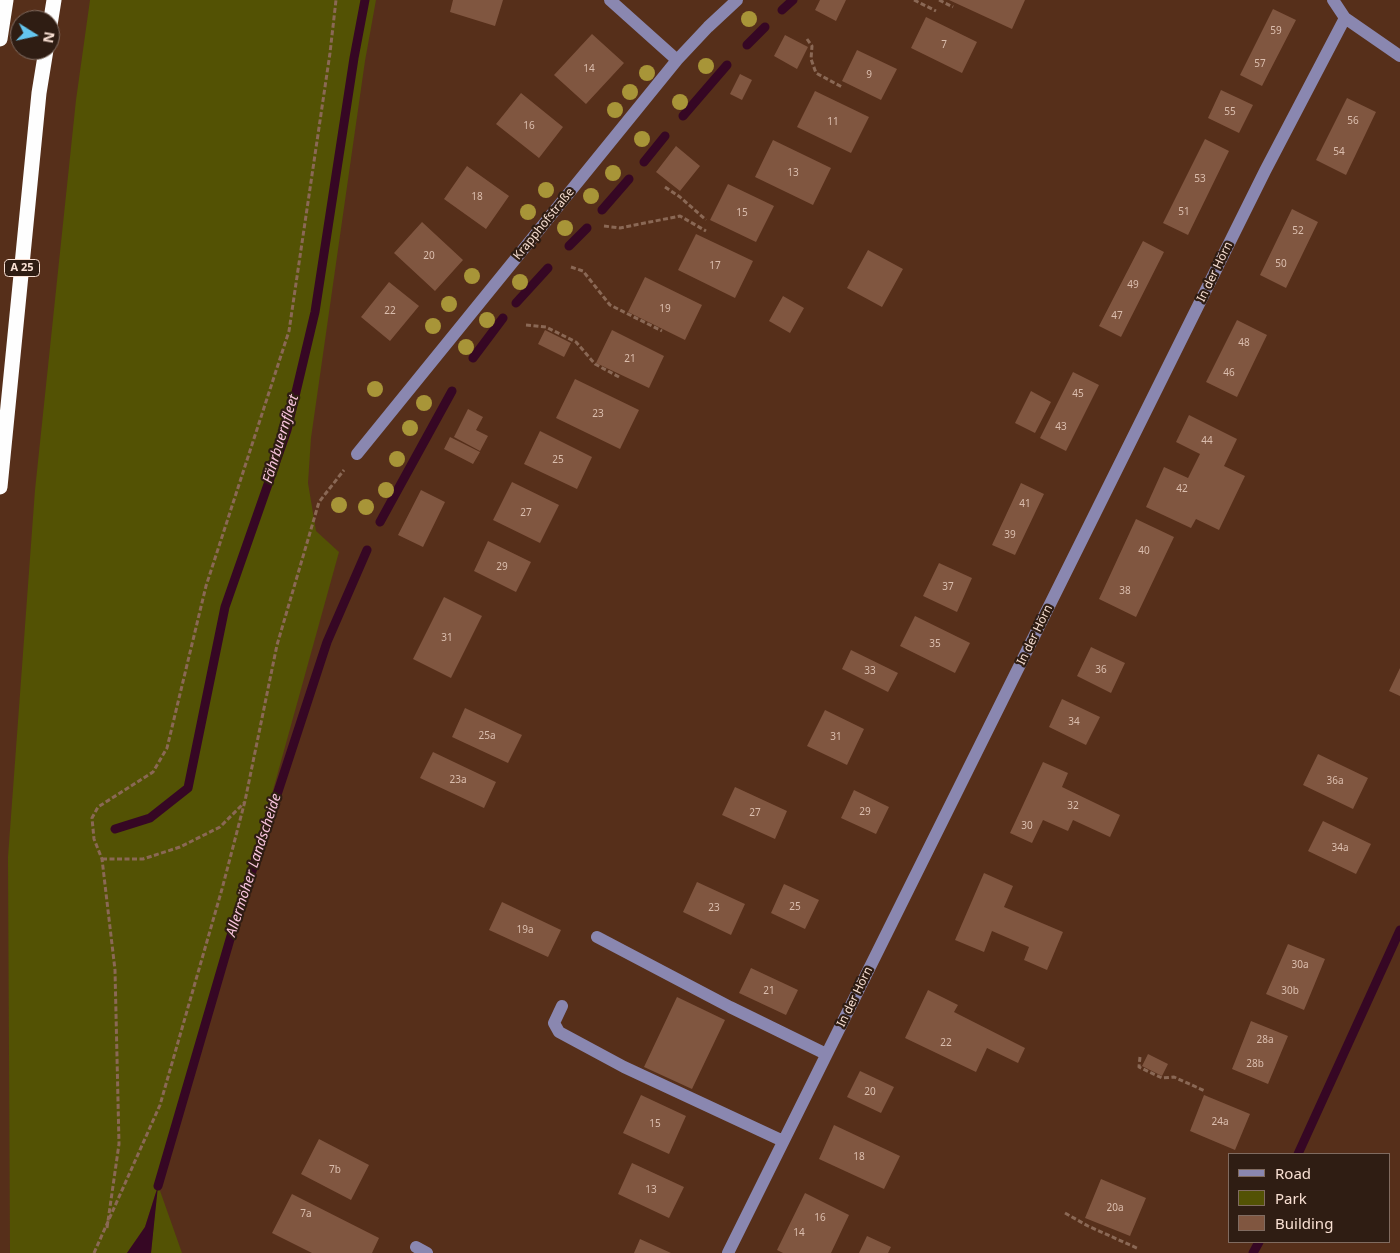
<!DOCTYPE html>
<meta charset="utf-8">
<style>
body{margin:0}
#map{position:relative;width:1400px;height:1253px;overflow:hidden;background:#562f1a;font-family:"Noto Sans",sans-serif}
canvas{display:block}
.legend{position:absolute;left:1228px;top:1153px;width:162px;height:90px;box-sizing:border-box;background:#2f1d13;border:1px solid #806b60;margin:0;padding:6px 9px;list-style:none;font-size:15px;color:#f9e0d3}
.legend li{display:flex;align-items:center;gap:10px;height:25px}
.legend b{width:25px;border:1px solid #806b60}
.north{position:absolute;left:10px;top:10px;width:50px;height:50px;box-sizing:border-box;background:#2f1d13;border:1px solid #806b60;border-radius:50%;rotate:100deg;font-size:14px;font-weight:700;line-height:20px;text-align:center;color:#f9e0d3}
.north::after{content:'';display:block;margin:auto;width:18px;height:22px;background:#64c5ee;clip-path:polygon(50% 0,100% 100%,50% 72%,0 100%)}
</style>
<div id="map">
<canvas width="1400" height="1253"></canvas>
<ul class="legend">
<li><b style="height:6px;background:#8a87b0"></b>Road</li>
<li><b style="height:14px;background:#535204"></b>Park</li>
<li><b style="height:14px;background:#805640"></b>Building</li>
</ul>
<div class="north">N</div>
</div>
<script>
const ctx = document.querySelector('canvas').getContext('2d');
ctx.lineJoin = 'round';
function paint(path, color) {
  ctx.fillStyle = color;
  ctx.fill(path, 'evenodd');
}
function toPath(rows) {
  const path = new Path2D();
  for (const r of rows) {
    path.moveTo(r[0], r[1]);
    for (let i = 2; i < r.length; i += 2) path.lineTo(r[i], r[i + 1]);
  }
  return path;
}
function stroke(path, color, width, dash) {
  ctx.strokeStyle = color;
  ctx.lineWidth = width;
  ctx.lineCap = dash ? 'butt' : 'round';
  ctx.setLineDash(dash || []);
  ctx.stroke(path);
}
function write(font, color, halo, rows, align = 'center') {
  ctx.font = font + ' "Noto Sans",sans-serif';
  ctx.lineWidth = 4.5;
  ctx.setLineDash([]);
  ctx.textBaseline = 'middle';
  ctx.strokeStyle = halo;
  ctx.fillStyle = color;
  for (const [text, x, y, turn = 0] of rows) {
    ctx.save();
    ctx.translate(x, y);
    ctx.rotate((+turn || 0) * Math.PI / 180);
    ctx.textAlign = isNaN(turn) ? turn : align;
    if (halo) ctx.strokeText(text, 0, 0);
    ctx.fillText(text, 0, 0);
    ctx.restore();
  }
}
paint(toPath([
 [90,0,376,0,365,61,311,438,308,483,316,531,339,552,257,848,158,1185,182,1253,151,1253,157,1189,145,1227,127,1253,10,1253,8,857,35,490,76,100]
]), '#535204');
paint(toPath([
 [158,1186,151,1253,127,1253,145,1227]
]), '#360724');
stroke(toPath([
 [782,10,793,0],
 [747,45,765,27],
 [683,116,727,65],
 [644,162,665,136],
 [602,210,629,179],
 [569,246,587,228],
 [516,303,548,268],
 [473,358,503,318],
 [380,522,452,391],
 [115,829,150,818,188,788,225,607,287,430,315,312,354,58,365,0],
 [1298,1154,1400,930],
 [158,1186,233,929,327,642,367,550],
 [1253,1253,1259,1242]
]), '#360724', 9);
paint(toPath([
 [453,0,503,0,495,26,450,12],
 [820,0,846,0,836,21,815,10],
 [949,0,1025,0,1012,29],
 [1273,9,1296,20,1262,86,1240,75],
 [926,17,977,42,962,73,911,48],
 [592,34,624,63,586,104,554,75],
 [785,35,808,47,797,69,774,56],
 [857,50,897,69,881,100,842,81],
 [740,74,752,80,742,100,730,94],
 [1221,90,1253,105,1239,133,1208,118],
 [815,91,869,117,851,153,797,127],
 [521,93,563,127,539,158,496,124],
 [1347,98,1376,112,1346,175,1316,160],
 [1205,139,1229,151,1188,235,1163,223],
 [773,140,831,168,813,205,755,177],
 [676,146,700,166,680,191,656,172],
 [467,166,509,196,486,229,444,199],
 [728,184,774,206,756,242,710,220],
 [1292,209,1318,222,1286,288,1260,275],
 [422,222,463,260,435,291,394,253],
 [696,234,753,261,735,298,678,270],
 [1143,241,1164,252,1121,337,1099,326],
 [868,250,903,269,882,307,847,288],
 [645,277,702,305,685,340,628,312],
 [389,282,419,306,390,341,361,317],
 [783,296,804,308,790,333,769,321],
 [1237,320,1267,335,1237,397,1206,382],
 [545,330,571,343,564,357,538,344],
 [612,330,664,356,649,388,596,363],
 [1073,372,1099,385,1066,451,1040,438],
 [575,379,639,410,620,449,556,418],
 [1031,391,1051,402,1035,433,1015,423],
 [468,409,483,417,476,430,488,436,480,451,454,437],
 [1189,415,1237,439,1224,466,1245,476,1219,530,1196,519,1191,528,1146,507,1164,467,1188,478,1200,454,1176,442],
 [540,431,592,457,577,489,524,464],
 [450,437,480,452,473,464,444,449],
 [512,482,559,505,540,543,493,520],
 [1021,483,1044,494,1015,555,992,545],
 [421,490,445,502,423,547,398,535],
 [1136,519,1174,537,1136,617,1099,599],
 [488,541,531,562,516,592,474,571],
 [939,563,972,578,957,612,923,596],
 [444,597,482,616,451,678,413,659],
 [915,616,970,643,955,673,900,646],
 [1091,647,1125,663,1111,693,1077,676],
 [851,650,898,673,888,692,842,669],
 [1400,668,1400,696,1389,691],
 [1062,699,1100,717,1086,745,1049,727],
 [465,708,522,735,508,763,452,737],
 [825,710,864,729,847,765,807,746],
 [433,752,496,782,484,808,420,778],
 [1318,754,1368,778,1353,809,1303,785],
 [1043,762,1068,773,1062,787,1120,815,1110,837,1073,820,1068,831,1043,820,1032,843,1010,833],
 [735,787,787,811,775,839,722,815],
 [854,790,889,807,876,834,841,818],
 [1323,821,1371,844,1356,874,1308,851],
 [984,873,1013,886,1004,907,1063,932,1047,970,1024,960,1029,947,992,931,984,952,955,940],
 [697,882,745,904,731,935,683,912],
 [784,884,819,900,805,929,771,913],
 [502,902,561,930,548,957,489,930],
 [1288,944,1325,959,1304,1010,1266,994],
 [751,968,798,990,786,1015,739,993],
 [928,990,958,1005,954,1012,1025,1048,1018,1063,987,1048,976,1072,905,1038],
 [677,997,725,1020,692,1089,644,1067],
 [1251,1021,1288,1036,1268,1084,1232,1069],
 [1148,1054,1168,1064,1162,1076,1142,1066],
 [860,1071,894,1087,881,1113,847,1097],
 [641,1095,686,1116,669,1154,623,1133],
 [1204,1095,1250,1114,1235,1150,1190,1131],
 [834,1125,900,1156,884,1189,819,1159],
 [319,1139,369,1165,351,1200,301,1174],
 [632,1163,684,1187,669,1218,618,1194],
 [1101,1179,1146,1198,1130,1236,1085,1218],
 [805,1193,849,1215,831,1253,783,1253,777,1250],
 [292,1194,379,1238,372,1253,312,1253,272,1233],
 [867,1236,891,1247,888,1253,859,1253],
 [640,1239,671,1253,634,1253]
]), '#805640');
stroke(toPath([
 [914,0,936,11],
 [939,0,953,7],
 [807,39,812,46,811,59,816,73,842,87],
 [665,187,680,197,706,220],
 [604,226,620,228,680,216,706,231],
 [571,267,583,271,610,305,662,331],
 [526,325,546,327,576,342,595,364,619,377],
 [102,859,143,859,180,847,220,827,245,802],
 [1140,1057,1139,1067,1162,1078,1174,1077,1205,1091],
 [1065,1213,1088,1226,1139,1249],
 [107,1228,119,1144,115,970,102,859,94,839,92,818,98,807,153,772,167,748,206,586,289,331,330,53,336,0],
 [94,1253,160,1105,222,889,245,801,277,645,319,502,344,470]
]), '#8a6855', 3, [5, 2.5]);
stroke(toPath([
 [610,0,677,60],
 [1333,0,1345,18,1400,56],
 [357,454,677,60,708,27,737,0],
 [597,937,730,1007,826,1054],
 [562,1006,554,1023,559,1032,624,1067,783,1141],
 [416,1247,427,1253],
 [728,1253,1265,171,1345,18]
]), '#8a87b0', 12);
stroke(toPath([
 [50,25,54,0],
 [0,39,6,0],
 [0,487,39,93,46,50]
]), '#fefefe', 15);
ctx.fillStyle = '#a89538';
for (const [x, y] of [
 [749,19],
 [706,66],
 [647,73],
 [630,92],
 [680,102],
 [615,110],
 [642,139],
 [613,173],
 [546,190],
 [591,196],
 [528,212],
 [565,228],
 [472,276],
 [520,282],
 [449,304],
 [487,320],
 [433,326],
 [466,347],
 [375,389],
 [424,403],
 [410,428],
 [397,459],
 [386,490],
 [339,505],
 [366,507]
]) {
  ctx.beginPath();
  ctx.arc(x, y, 8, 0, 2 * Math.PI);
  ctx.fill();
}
write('10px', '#dbbeae', null, [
 ["59",1276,31],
 ["7",944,45],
 ["57",1260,64],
 ["14",589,69],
 ["9",869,75],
 ["55",1230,112],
 ["56",1353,121],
 ["11",833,122],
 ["16",529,126],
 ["54",1339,152],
 ["13",793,173],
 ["53",1200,179],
 ["18",477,197],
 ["51",1184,212],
 ["15",742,213],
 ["52",1298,231],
 ["20",429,256],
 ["50",1281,264],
 ["17",715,266],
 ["49",1133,285],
 ["19",665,309],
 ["22",390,311],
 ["47",1117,316],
 ["48",1244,343],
 ["21",630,359],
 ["46",1229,373],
 ["45",1078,394],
 ["23",598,414],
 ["43",1061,427],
 ["44",1207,441],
 ["25",558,460],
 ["42",1182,489],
 ["41",1025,504],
 ["27",526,513],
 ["39",1010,535],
 ["40",1144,551],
 ["29",502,567],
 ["37",948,587],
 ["38",1125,591],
 ["31",447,638],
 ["35",935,644],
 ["36",1101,670],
 ["33",870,671],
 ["34",1074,722],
 ["25a",487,736],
 ["31",836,737],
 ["23a",458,780],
 ["36a",1335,781],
 ["32",1073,806],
 ["29",865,812],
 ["27",755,813],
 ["30",1027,826],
 ["34a",1340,848],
 ["25",795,907],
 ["23",714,908],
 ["19a",525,930],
 ["30a",1300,965],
 ["21",769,991],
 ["30b",1290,991],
 ["28a",1265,1040],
 ["22",946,1043],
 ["28b",1255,1064],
 ["20",870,1092],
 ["24a",1220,1122],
 ["15",655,1124],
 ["18",859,1157],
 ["7b",335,1170],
 ["13",651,1190],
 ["20a",1115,1208],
 ["7a",306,1214],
 ["16",820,1218],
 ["14",799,1233]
]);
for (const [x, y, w] of [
 [22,268,35]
]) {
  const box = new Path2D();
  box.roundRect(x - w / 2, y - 8.5, w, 17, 4);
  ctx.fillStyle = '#2f1d13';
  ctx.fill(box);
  stroke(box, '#f9e0d3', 1);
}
write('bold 11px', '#f9e0d3', null, [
 ["A 25",22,268]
]);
write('12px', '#f9e0d3', '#2f1d13', [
 ["Krapphofstraße",544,224,-51],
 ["In der Hörn",1215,272,-64],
 ["In der Hörn",1035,635,-64],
 ["In der Hörn",855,997,-64]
]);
write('italic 14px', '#f9c5de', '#2f1d13', [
 ["Fährbuernfleet",281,439,-73],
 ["Allermöher Landscheide",254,865,-72]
]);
</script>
